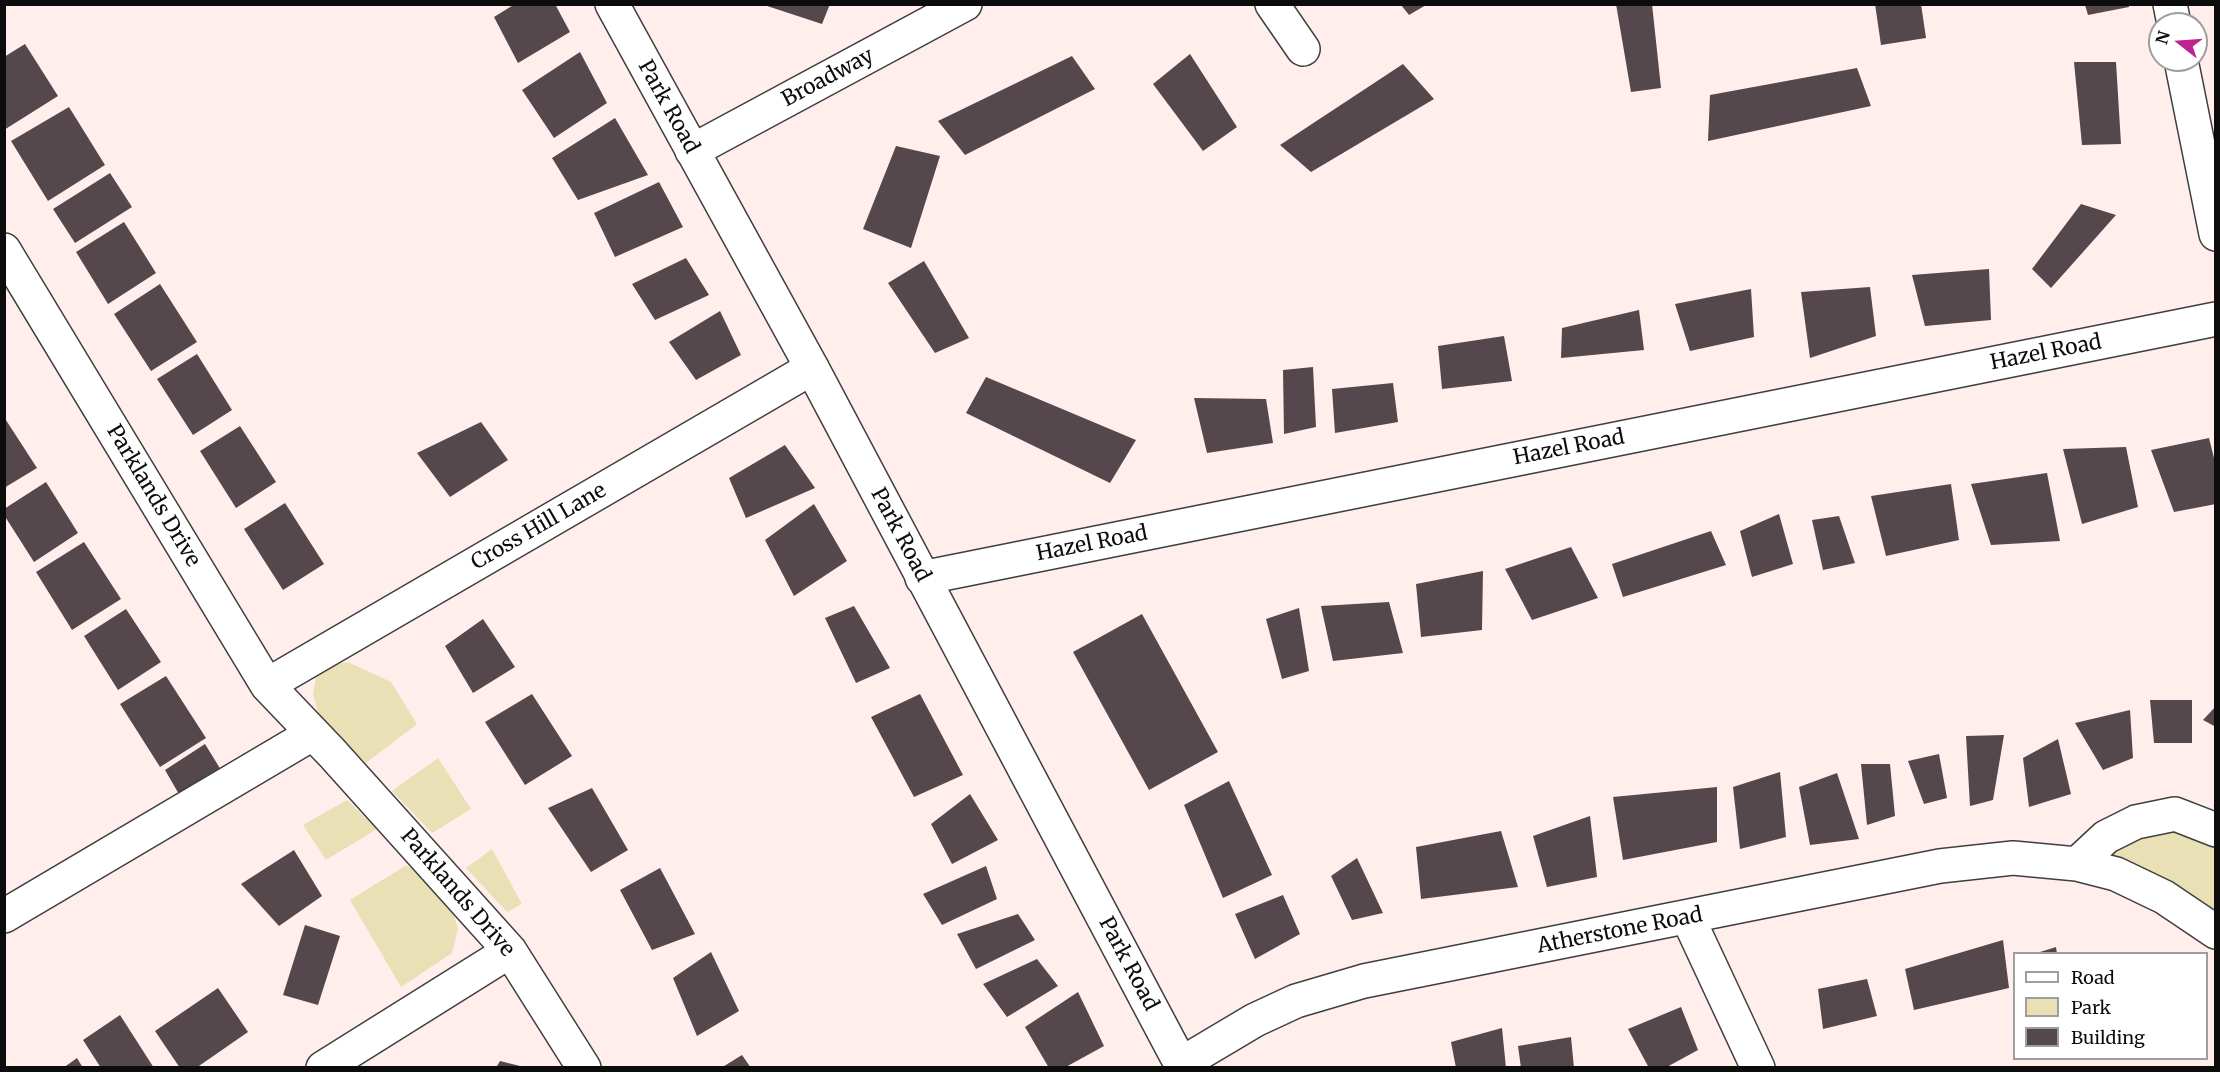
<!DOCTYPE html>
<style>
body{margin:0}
#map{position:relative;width:2220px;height:1072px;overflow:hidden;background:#ffeeeb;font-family:Merriweather,serif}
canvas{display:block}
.frame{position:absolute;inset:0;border:6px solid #0c0c0c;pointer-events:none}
.legend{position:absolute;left:2013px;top:952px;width:195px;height:108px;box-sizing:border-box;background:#fff;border:2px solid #9e9e9e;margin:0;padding:8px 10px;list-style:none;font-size:18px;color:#0c0c0c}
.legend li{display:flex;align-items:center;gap:12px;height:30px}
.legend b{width:30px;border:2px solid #9e9e9e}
.north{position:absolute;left:2148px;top:12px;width:60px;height:60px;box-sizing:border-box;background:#fff;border:2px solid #9e9e9e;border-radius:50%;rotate:287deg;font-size:16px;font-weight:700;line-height:24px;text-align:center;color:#0c0c0c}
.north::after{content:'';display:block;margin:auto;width:21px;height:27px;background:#bd248d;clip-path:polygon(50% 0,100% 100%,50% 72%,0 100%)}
</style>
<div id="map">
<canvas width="2220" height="1072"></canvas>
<div class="frame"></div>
<ul class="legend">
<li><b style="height:8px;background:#fff"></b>Road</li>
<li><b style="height:16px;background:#e9e1b5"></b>Park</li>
<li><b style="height:16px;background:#55484c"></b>Building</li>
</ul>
<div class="north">N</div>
</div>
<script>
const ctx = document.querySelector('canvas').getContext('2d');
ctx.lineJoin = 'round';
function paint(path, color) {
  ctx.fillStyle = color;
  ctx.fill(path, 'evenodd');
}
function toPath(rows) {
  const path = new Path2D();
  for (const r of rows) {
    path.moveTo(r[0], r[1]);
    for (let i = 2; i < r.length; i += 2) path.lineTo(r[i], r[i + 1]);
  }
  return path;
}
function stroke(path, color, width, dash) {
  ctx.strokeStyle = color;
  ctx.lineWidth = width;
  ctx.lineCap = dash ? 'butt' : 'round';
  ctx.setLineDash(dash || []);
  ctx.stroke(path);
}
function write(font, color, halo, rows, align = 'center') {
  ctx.font = font + ' Merriweather,serif';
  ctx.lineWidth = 6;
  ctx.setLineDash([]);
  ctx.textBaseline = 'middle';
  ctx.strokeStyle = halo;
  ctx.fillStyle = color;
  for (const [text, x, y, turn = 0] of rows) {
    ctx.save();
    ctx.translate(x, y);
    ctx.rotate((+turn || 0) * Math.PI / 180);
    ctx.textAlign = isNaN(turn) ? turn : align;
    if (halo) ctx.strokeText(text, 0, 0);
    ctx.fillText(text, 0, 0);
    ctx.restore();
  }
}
paint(toPath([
 [348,662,391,682,417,724,366,763,319,716,313,694,316,677,329,666],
 [438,758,471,809,432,833,392,791],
 [347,800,377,829,326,860,303,825],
 [2136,822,2215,830,2215,932,2077,864],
 [492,849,522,904,507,912,466,868],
 [405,866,418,869,452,909,458,929,452,953,401,987,350,900]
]), '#e9e1b5');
paint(toPath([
 [515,4,555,4,570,32,518,63,494,17],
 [761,4,830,4,822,24],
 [1616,4,1652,4,1661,88,1631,92],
 [1875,4,1921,4,1926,38,1881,45],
 [1401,5,1426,5,1409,15],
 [2085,5,2129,5,2129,7,2088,15],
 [25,44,58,96,4,130,4,57],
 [580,52,607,103,554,138,522,90],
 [1190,54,1237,127,1203,151,1153,84],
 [1072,56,1095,89,965,155,938,121],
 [2074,62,2116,62,2121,144,2082,145],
 [1403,64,1434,99,1311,172,1280,145],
 [1857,68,1871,106,1708,141,1710,95],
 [69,107,105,165,48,201,11,141],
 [615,118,648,175,578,200,552,158],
 [896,146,940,156,911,248,863,229],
 [110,173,132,207,75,243,53,209],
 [659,182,683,227,615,257,594,213],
 [2081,204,2116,215,2051,288,2032,269],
 [124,222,156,273,108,304,76,252],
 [686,258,709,295,655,320,632,284],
 [924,261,969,338,935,353,888,283],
 [1989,269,1991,320,1925,326,1912,275],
 [160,284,197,342,151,371,114,314],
 [1870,287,1876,336,1810,358,1801,292],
 [1751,289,1754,337,1690,351,1675,304],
 [1639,310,1644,350,1561,358,1562,328],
 [720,311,741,355,696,380,669,342],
 [1504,336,1512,381,1442,389,1438,346],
 [197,354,232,410,193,435,157,379],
 [1313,367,1316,427,1284,434,1283,370],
 [986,377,1136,440,1110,483,966,413],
 [1393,383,1398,422,1335,433,1332,389],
 [1194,398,1266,399,1273,443,1207,453],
 [4,417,37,468,4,488],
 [481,422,508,460,450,497,417,453],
 [240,426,276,482,236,508,200,451],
 [2209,438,2216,466,2216,504,2174,512,2151,450],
 [785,445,815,488,746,518,729,478],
 [2126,447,2138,507,2082,524,2063,449],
 [2047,473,2060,541,1991,545,1971,484],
 [46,482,78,533,34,562,4,515,4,509],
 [1951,484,1959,540,1886,556,1871,496],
 [285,503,324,564,283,590,244,529],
 [814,504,847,561,794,596,765,540],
 [1779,514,1793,564,1752,577,1740,531],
 [1839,516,1855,563,1823,570,1812,520],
 [1711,531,1726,565,1623,597,1612,564],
 [84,542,121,599,72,630,36,572],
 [1571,547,1598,598,1532,620,1505,569],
 [1483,571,1482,630,1421,637,1416,584],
 [1389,602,1403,653,1333,661,1321,606],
 [854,606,890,668,856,683,825,618],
 [1299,608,1309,671,1282,679,1266,619],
 [126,609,161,662,118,690,84,636],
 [1142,614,1218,752,1149,790,1073,652],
 [483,619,515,667,473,693,445,646],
 [166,676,206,738,160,767,120,704],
 [532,694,572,756,525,785,485,722],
 [920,694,963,775,914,797,871,717],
 [2150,700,2192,700,2192,743,2154,743],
 [2216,706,2216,727,2203,720],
 [2130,710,2133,758,2103,770,2075,723],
 [2004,735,1993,800,1970,806,1966,736],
 [2058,739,2071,794,2029,807,2023,758],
 [205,744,221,770,180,796,165,770],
 [1939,754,1947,798,1924,804,1908,761],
 [1861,764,1890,764,1895,816,1867,825],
 [1780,772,1786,837,1740,849,1733,787],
 [1837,773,1859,839,1810,845,1799,787],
 [1229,781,1272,875,1223,898,1184,805],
 [1717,787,1717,842,1623,860,1613,797],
 [592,788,628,850,591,872,548,808],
 [970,794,998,840,952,864,931,824],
 [1590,816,1597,877,1547,887,1533,836],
 [1501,831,1518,887,1421,899,1416,847],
 [294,850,322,896,279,926,241,884],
 [1357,858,1383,913,1352,920,1331,876],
 [986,866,997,899,942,925,923,894],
 [660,868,695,934,652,950,620,890],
 [1283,895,1300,934,1255,959,1235,914],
 [1018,914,1035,940,976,969,957,934],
 [305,925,340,936,318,1005,283,995],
 [2003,940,2009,988,1914,1010,1905,969],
 [2056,947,2057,954,2037,954,2037,953],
 [711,952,739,1011,697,1036,673,978],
 [1037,959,1058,986,1007,1017,983,984],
 [1867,979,1877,1016,1823,1029,1818,989],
 [218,988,248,1032,196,1068,180,1068,155,1031],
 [1078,992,1104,1046,1064,1068,1049,1068,1025,1027],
 [1681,1007,1698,1050,1665,1068,1649,1068,1628,1029],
 [120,1015,154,1068,101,1068,83,1040],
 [1502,1028,1506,1068,1456,1068,1451,1042],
 [1571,1037,1574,1068,1521,1068,1518,1046],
 [742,1055,751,1068,721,1068],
 [77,1058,83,1068,63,1068],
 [500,1061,524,1067,524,1068,496,1068]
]), '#55484c');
const minor = toPath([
 [1272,4,1303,49],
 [2170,4,2174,24],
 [2181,60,2216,234],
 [692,151,965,4],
 [4,250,267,685,332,753,510,951,584,1068],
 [922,578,2216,319],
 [267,685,812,368],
 [2077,864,2106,837,2136,822,2175,814,2216,830],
 [4,916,312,734],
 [1688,918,1758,1068],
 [1181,1064,1255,1020,1296,1001,1364,981,1940,866,2013,858,2077,864,2116,874,2164,897,2216,932],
 [323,1068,510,951]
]);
const tertiary = toPath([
 [612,4,812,368,1183,1068]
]);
stroke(minor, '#3f3f3f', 36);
stroke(tertiary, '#3f3f3f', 36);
stroke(minor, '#fff', 33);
stroke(tertiary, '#fff', 33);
write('21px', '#0c0c0c', '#fff', [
 ["Broadway",828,78,-28],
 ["Park Road",668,107,61],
 ["Hazel Road",2046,353,-11],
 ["Hazel Road",1569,448,-11],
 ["Parklands Drive",153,496,59],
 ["Cross Hill Lane",539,527,-30],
 ["Park Road",900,535,62],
 ["Hazel Road",1092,544,-11],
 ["Parklands Drive",457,893,49],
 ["Atherstone Road",1620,931,-11],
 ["Park Road",1128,964,62]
]);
</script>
